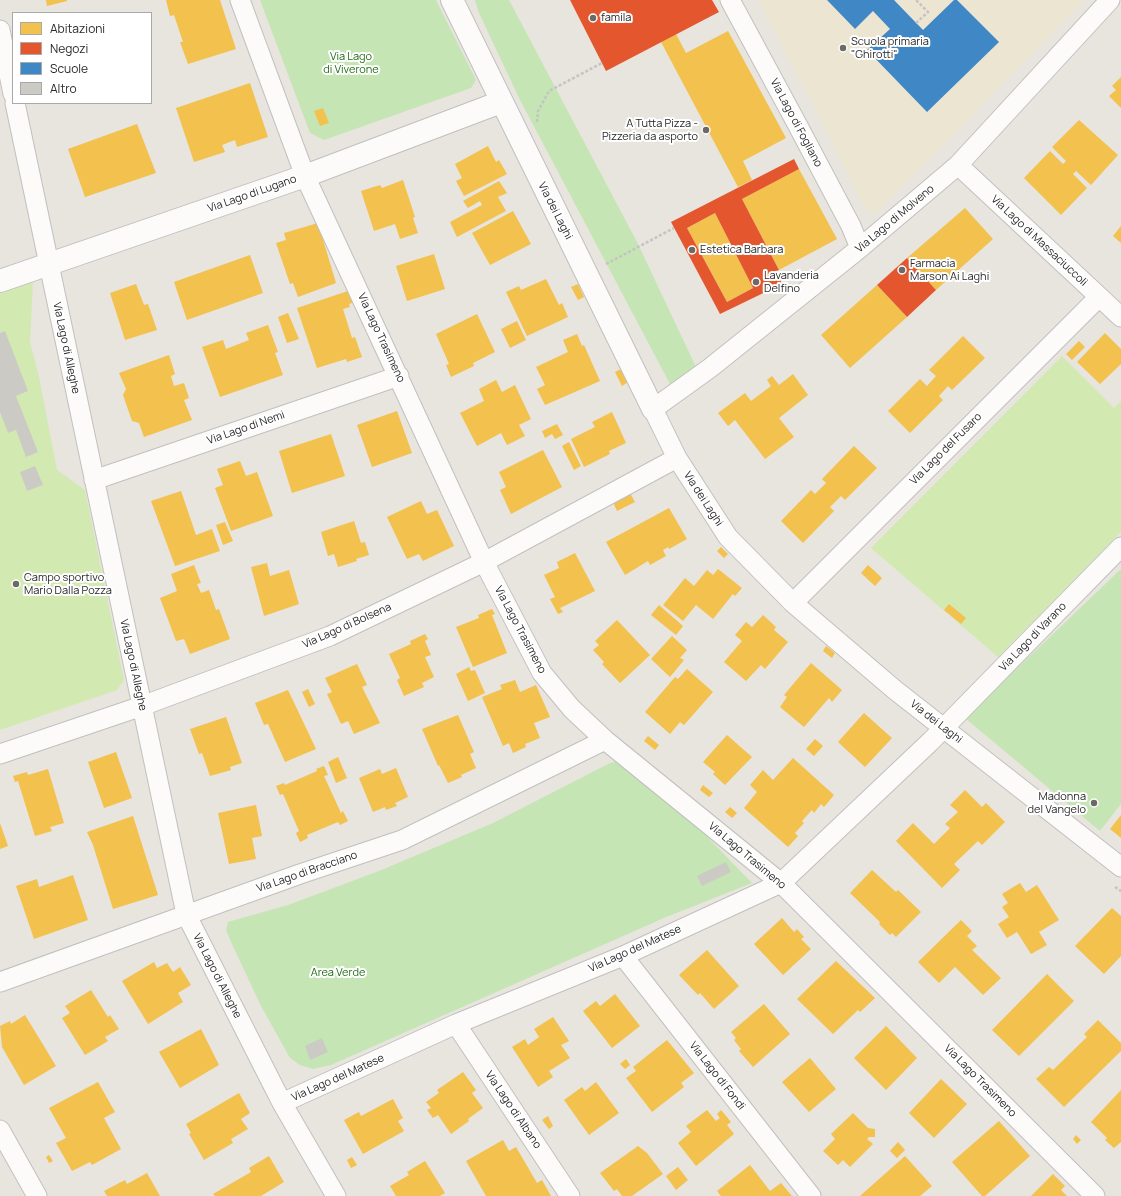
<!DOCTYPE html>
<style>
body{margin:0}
#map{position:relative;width:1121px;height:1196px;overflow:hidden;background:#e8e4de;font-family:Manrope,sans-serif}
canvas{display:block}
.legend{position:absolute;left:12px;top:12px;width:140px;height:92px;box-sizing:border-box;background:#fff;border:1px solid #a9a9a9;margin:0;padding:5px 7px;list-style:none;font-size:12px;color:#292929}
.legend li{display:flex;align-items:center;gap:8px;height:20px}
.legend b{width:20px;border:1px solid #a9a9a9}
</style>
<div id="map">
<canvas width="1121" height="1196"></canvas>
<ul class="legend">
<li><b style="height:11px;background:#f2c14e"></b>Abitazioni</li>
<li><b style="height:11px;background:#e4572e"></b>Negozi</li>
<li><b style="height:11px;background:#3f88c5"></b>Scuole</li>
<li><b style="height:11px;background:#cccac5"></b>Altro</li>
</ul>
</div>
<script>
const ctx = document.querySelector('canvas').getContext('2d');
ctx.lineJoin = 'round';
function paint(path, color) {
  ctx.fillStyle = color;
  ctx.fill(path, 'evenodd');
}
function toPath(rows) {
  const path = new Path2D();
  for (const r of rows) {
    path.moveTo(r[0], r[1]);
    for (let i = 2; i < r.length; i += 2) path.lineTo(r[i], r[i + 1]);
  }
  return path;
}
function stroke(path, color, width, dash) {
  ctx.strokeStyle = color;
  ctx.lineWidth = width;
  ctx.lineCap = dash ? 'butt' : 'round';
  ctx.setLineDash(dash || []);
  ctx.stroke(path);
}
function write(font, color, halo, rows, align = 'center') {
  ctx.font = font + ' Manrope,sans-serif';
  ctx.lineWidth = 4;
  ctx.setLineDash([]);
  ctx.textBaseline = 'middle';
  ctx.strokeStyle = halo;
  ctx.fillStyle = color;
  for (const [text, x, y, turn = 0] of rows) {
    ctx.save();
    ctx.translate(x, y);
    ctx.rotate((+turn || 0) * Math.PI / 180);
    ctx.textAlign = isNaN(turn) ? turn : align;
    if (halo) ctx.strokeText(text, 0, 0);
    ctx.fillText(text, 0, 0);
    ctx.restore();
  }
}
paint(toPath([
 [758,0,1085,0,876,213,867,212,812,102]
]), '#ece5d2');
paint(toPath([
 [260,0,436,0,476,80,471,88,324,140,310,133],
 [475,0,509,0,637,242,696,367,670,384,519,98,479,13],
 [1121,569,1121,804,1100,831,965,718],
 [620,760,661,789,752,883,664,918,331,1065,313,1069,300,1065,290,1058,261,1006,231,942,226,930,228,922,288,905,379,871,493,823,608,764]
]), '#c6e5b5');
paint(toPath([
 [33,282,30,342,39,377,57,470,85,490,124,680,117,690,0,730,0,293],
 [1062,356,1114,408,1121,401,1121,532,998,657,871,548]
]), '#d2eab2');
paint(toPath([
 [46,0,67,0,67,1,47,6],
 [166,0,220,0,236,49,188,64,180,42,183,42,174,15,170,16],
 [728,31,786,138,743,161,752,180,738,187,661,42,676,34,686,53],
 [1121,77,1121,108,1109,96,1116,90,1112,86],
 [250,83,268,137,237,147,235,140,222,145,225,152,194,162,176,108],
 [323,108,329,123,320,126,314,111],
 [1079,120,1118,155,1091,185,1076,171,1073,174,1087,188,1061,215,1024,178,1050,151,1063,164,1066,161,1052,147],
 [137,124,156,173,85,197,68,149],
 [488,146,496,162,499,160,507,174,464,196,456,181,462,178,455,164],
 [799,169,837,239,779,270,742,199],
 [403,180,415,217,413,218,418,233,400,239,395,224,374,231,361,191,380,185,382,188],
 [499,181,507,193,498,197,506,211,457,237,450,222,482,205,480,201,468,208,463,201],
 [965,208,993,239,936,290,907,258],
 [513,211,531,244,490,265,472,233],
 [715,213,753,288,727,302,687,228],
 [318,223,336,283,298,297,293,283,290,284,276,243,286,240,284,233],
 [1121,226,1121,243,1113,236],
 [434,254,445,289,407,301,396,266],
 [250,255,263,293,187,320,174,282],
 [546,279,559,305,562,303,568,317,527,336,506,292,519,286,521,290],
 [136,284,144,305,148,304,157,330,125,340,110,293],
 [578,284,584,297,578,300,571,287],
 [877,285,907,317,850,368,821,335],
 [357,288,361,300,349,304,350,307,343,309,352,338,355,337,362,357,347,362,346,359,317,368,297,308],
 [288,313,299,339,287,343,278,317],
 [477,314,495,352,473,363,474,366,451,377,446,365,449,364,436,334],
 [517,321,526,340,510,348,501,329],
 [268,325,278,352,275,353,283,375,220,397,202,347,223,340,226,349,249,340,246,333],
 [1105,333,1121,349,1121,364,1100,384,1077,362],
 [577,334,582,346,584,345,600,381,545,405,537,389,545,385,536,367,568,352,563,340],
 [963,336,985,358,952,390,948,386,939,396,943,400,910,433,888,411,920,379,927,386,936,376,929,370],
 [1079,341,1085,347,1072,360,1066,354],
 [169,355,175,374,171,376,174,386,184,383,189,398,184,400,192,420,144,437,139,423,132,421,123,395,126,389,119,373],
 [621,369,628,382,622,386,615,372],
 [793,374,808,395,779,418,794,437,765,459,735,420,728,426,718,413,745,393,751,401,771,386,767,380,772,376,779,385],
 [496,380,502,392,515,385,531,419,519,425,525,436,507,445,501,433,477,446,460,413,484,401,479,389],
 [397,411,412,453,372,467,357,425],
 [612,412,626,443,609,451,610,454,584,467,571,439,595,427,592,422],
 [557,424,563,435,555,439,552,434,545,438,542,431],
 [331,434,345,476,292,493,279,451],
 [569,442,581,466,574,470,562,446],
 [854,446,877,468,845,500,841,496,830,507,834,511,803,543,781,521,811,490,815,494,826,483,822,479],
 [543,450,562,487,511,514,500,490,506,487,499,472],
 [240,461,246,476,257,472,273,516,231,531,215,488,223,485,217,469],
 [181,491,196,535,212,529,220,551,175,566,151,501],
 [630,493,635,502,617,511,613,502],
 [421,501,427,514,437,510,454,546,423,561,419,554,407,559,387,517],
 [669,508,687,539,669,549,668,547,663,550,666,556,650,565,648,561,625,575,606,542],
 [354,521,361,543,365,542,369,555,356,559,357,561,338,567,334,554,328,556,321,532],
 [225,522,233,541,223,545,216,525],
 [721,547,728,554,724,558,717,551],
 [575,553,595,591,560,608,563,612,558,614,550,599,555,597,544,575,559,568,557,562],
 [267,563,270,576,289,570,299,604,264,616,251,567],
 [194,565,201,583,197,584,201,593,209,590,216,610,219,609,230,639,190,654,184,639,176,641,160,598,177,591,171,574],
 [868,565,882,578,875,586,861,573],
 [718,569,742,588,735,596,733,594,713,619,696,605,683,621,663,605,685,578,694,586,707,570,713,575],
 [949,604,966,618,961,624,944,610],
 [659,605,683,626,676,635,651,615],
 [492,609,495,614,492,615,507,653,473,667,456,627,479,618,478,615],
 [763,615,776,627,774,630,788,642,765,669,761,665,746,681,724,662,742,641,735,635,746,622,752,627],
 [617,620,650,655,620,683,602,664,604,662,593,650,599,645,595,641],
 [425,634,428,639,425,641,431,655,425,657,434,677,422,683,424,687,404,696,397,680,400,678,389,654,411,644,410,641],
 [672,636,687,650,680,658,684,660,670,677,651,659],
 [826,646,835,653,832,658,823,651],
 [811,663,842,690,832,702,829,698,804,727,780,707,787,697,784,695],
 [357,664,367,685,362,687,380,723,354,734,348,721,341,724,327,694,332,692,325,678],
 [469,667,471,671,475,670,485,693,468,701,456,674],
 [687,669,713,692,684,725,680,722,670,734,645,712,675,677,678,679],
 [515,680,520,692,536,685,550,717,534,723,540,738,525,744,526,747,513,753,509,743,503,746,482,697,502,689,500,685],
 [308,689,315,704,309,707,302,692],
 [288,690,316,749,285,762,268,724,264,725,255,703],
 [864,713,892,738,865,767,838,742],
 [458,715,474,752,470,754,476,768,461,775,462,777,448,783,439,765,438,766,422,729],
 [226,717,242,763,230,767,231,770,210,776,202,753,199,754,190,729],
 [727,735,752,757,725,785,713,774,715,772,703,762],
 [648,736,659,745,655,750,644,741],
 [815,739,823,746,814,756,806,749],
 [116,752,132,798,104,808,88,762],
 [338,757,347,778,336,783,328,762],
 [793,758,834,795,824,807,821,804,814,813,812,810,802,821,804,823,795,833,798,836,788,847,744,808,757,792,750,785,763,770,773,780],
 [324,766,328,775,324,776,341,813,343,811,348,821,340,825,338,822,307,835,308,838,300,842,296,833,299,831,283,794,280,795,276,786,284,783,285,785,317,771,316,769],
 [396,768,408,797,395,803,397,806,386,810,385,807,373,812,359,778,380,769,382,774],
 [48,769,64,823,50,827,52,831,35,836,18,781,15,782,13,776,27,772,28,775],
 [703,785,713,793,709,797,700,790],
 [965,790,982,807,986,803,1005,822,982,845,978,841,954,864,960,870,942,888,896,841,913,823,934,844,950,828,945,824,958,812,950,805],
 [256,805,262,836,252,838,256,859,229,864,218,813],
 [730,807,737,813,732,818,725,812],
 [1121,815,1121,838,1110,829],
 [133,816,158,895,113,909,93,845,87,832],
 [0,823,8,846,0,849],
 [872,870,896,892,898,890,921,912,896,937,892,933,890,935,879,924,880,922,850,893],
 [73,875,88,920,34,939,16,886,37,879,39,887],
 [1020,883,1026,892,1037,885,1059,920,1039,932,1047,945,1031,954,1017,932,1007,938,998,924,1009,917,1002,907,1008,903,1002,894],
 [1112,908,1121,916,1121,956,1104,974,1075,946],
 [782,918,794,932,797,929,804,937,801,939,811,949,783,975,754,944],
 [961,920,972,931,967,936,977,946,972,950,1001,978,983,995,955,967,939,983,918,962],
 [707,950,739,986,714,1009,700,993,698,995,679,975],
 [836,961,875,998,860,1012,858,1010,833,1034,797,999],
 [154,962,157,968,167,963,173,972,180,967,191,985,178,993,183,1002,148,1024,122,981],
 [1047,974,1074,1001,1019,1056,992,1030],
 [91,990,108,1017,110,1015,119,1029,105,1037,108,1041,85,1055,62,1018,70,1013,65,1006],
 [615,994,640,1026,612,1048,583,1011,596,1001,600,1006],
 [764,1004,790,1034,753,1067,739,1051,741,1049,734,1040,736,1038,731,1032],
 [25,1015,56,1066,24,1085,2,1047,0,1026,10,1021,11,1024],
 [553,1017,569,1041,561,1045,570,1058,549,1071,553,1077,538,1087,512,1047,525,1039,528,1045,539,1037,534,1029],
 [1098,1020,1121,1043,1121,1051,1064,1107,1036,1079,1049,1067,1053,1070,1087,1037,1084,1034],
 [886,1026,917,1058,886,1090,854,1058],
 [201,1029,219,1065,180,1088,159,1052],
 [667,1040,694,1073,681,1083,684,1087,652,1112,626,1078,636,1071,633,1067],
 [810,1058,836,1089,809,1112,782,1082],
 [626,1059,630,1065,625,1069,620,1064],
 [463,1072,476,1090,472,1093,483,1108,468,1119,469,1121,451,1134,438,1115,433,1118,427,1110,431,1108,426,1102,439,1093,437,1090],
 [941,1079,967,1104,934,1138,909,1113],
 [98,1082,115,1112,104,1118,121,1149,92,1165,90,1162,72,1171,56,1143,66,1138,49,1108],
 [596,1082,619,1113,589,1135,564,1100,582,1087,585,1091],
 [1121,1090,1121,1142,1114,1148,1105,1140,1107,1138,1091,1122],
 [239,1093,250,1113,241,1119,248,1129,231,1139,233,1143,204,1160,189,1134,191,1133,186,1124],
 [393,1099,403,1118,398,1121,404,1131,363,1154,344,1120,359,1112,361,1116],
 [707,1110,716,1121,720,1118,717,1114,721,1110,731,1122,727,1125,734,1134,696,1166,678,1143,691,1132,686,1126],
 [853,1113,868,1128,875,1129,875,1137,869,1137,867,1139,873,1144,850,1167,843,1160,838,1165,823,1151,835,1139,831,1134],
 [548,1116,553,1126,549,1129,542,1120],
 [999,1121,1030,1156,985,1196,982,1196,952,1162],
 [1076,1135,1081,1140,1077,1144,1073,1139],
 [503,1140,509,1151,516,1147,537,1183,542,1180,551,1196,486,1196,466,1161],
 [898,1142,905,1150,897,1158,890,1151],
 [638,1146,647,1153,663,1174,632,1196,622,1196,617,1189,614,1191,600,1173],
 [49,1155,53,1161,49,1163,46,1157],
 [269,1156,284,1182,261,1196,215,1196,213,1194,251,1172,249,1168],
 [905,1156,932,1186,920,1196,860,1196],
 [352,1157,357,1165,351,1168,347,1160],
 [425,1161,445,1193,440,1196,396,1196,390,1186,409,1175,407,1172],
 [750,1165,770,1191,781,1183,792,1196,721,1196,717,1191],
 [678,1167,688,1180,676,1190,666,1176],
 [147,1173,160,1196,107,1196,104,1191,125,1180,127,1184],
 [1053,1174,1065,1186,1061,1190,1067,1196,1031,1196]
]), '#f2c14e');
paint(toPath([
 [570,0,712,0,719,12,606,71],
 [794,159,799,169,742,199,779,270,776,271,782,284,720,314,671,222],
 [715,213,753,288,727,302,687,228],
 [907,258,936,290,907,317,877,285]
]), '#e4572e');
paint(toPath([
 [827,0,894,0,923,30,954,0,957,0,999,42,927,112,867,50,890,29,873,11,855,29]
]), '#3f88c5');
paint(toPath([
 [5,331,28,391,16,396,38,452,26,457,16,430,8,433,0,412,0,333],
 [35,466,43,485,27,491,20,472],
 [726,862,731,872,702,886,697,876],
 [322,1038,328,1052,310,1060,305,1046]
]), '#cccac5');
const minor = toPath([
 [240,0,305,176,484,562,542,673,572,709,605,740,781,883,1095,1196],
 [730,0,797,124,851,226,860,248],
 [1110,0,958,165,860,248,710,368,653,409,677,458,728,537,793,603,895,690,1121,867],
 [0,30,13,94],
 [15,103,186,914,282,1103,336,1196],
 [958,165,1121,317],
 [94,480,399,376],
 [793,603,1099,297],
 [0,754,142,706,330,636,484,562,677,458],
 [623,956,811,1196],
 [0,982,300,874,402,840,605,740],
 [456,1024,570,1196],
 [282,1103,456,1024,623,956,781,883,931,741,1121,547],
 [0,1130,37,1196]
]);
const tertiary = toPath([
 [452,0,653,409],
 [0,281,305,176,501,102]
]);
stroke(minor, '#c1c0c0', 21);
stroke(tertiary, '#c1c0c0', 24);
stroke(toPath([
 [916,23,928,12,916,0],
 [537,122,538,111,549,91,602,63],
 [606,264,674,228],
 [1115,887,1121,891]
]), '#c4c4c3', 2.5, [3, 2]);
stroke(minor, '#fcfbfa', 19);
stroke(tertiary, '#fcfbfa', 22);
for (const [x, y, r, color] of [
 [593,18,4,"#6c6a68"],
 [843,48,4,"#6c6a68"],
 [706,130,4,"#6c6a68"],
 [692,250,4,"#6c6a68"],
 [902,270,4,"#6c6a68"],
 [756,282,4,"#6c6a68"],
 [16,584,4,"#6c6a68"],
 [1094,803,4,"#6c6a68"]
]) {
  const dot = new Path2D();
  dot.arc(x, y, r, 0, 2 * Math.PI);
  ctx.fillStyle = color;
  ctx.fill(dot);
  stroke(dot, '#fff', 1.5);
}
write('11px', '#292929', '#fff', [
 ["famila",601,18],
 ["Scuola primaria",851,42],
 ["\"Ghirotti\"",851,55],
 ["A Tutta Pizza -",698,124,"right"],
 ["Pizzeria da asporto",698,137,"right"],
 ["Estetica Barbara",700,250],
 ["Farmacia",910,264],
 ["Marson Ai Laghi",910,277],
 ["Lavanderia",764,276],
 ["Delfino",764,289],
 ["Campo sportivo",24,578],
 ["Mario Dalla Pozza",24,591],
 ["Madonna",1086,797,"right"],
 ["del Vangelo",1086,810,"right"]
], 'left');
write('11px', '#226a15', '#fff', [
 ["Via Lago",351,57],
 ["di Viverone",351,70],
 ["Area Verde",338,973]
]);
write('11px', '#292929', '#fff', [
 ["Via Lago di Fogliano",796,123,62],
 ["Via Lago di Lugano",252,194,-19],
 ["Via dei Laghi",555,211,63],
 ["Via Lago di Molveno",895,219,-40],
 ["Via Lago di Massaciuccoli",1039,241,43],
 ["Via Lago Trasimeno",381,338,65],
 ["Via Lago di Alleghe",66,348,78],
 ["Via Lago di Nemi",246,428,-19],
 ["Via Lago del Fusaro",946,449,-45],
 ["Via dei Laghi",703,499,57],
 ["Via Lago di Bolsena",347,626,-24],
 ["Via Lago Trasimeno",520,630,62],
 ["Via Lago di Varano",1033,637,-46],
 ["Via Lago di Alleghe",133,665,78],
 ["Via dei Laghi",936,722,38],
 ["Via Lago Trasimeno",747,856,40],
 ["Via Lago di Bracciano",307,872,-19],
 ["Via Lago del Matese",635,949,-24],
 ["Via Lago di Alleghe",217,976,63],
 ["Via Lago di Fondi",717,1076,52],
 ["Via Lago del Matese",338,1078,-24],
 ["Via Lago Trasimeno",980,1081,45],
 ["Via Lago di Albano",513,1110,56]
]);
</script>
